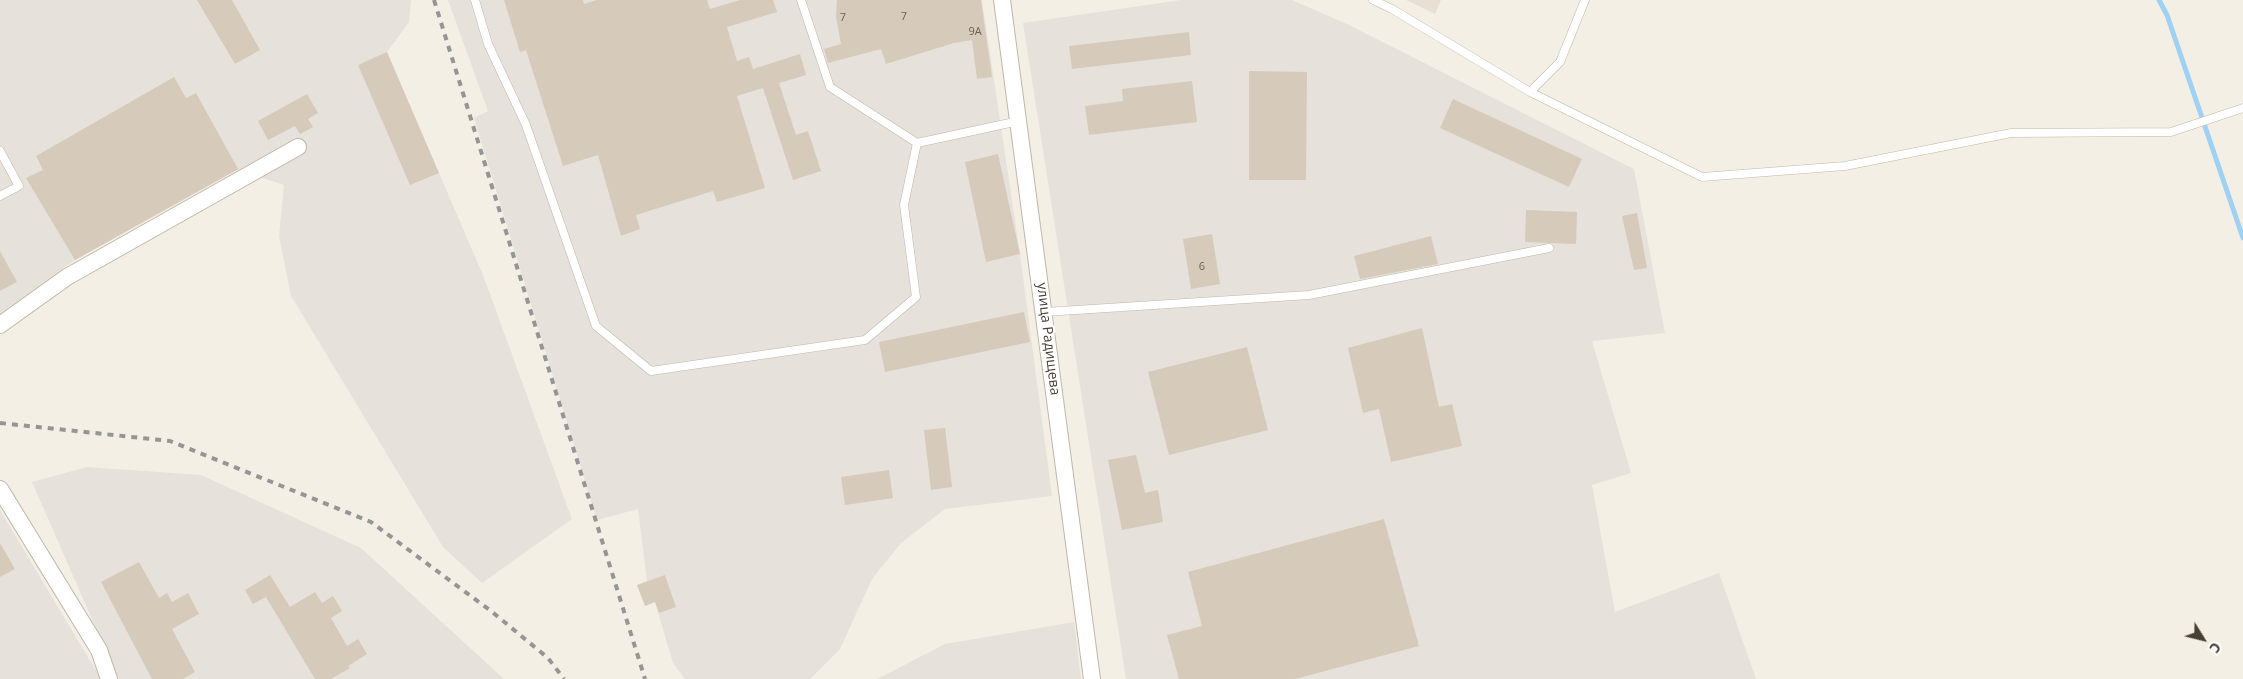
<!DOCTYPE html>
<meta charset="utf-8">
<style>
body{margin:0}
#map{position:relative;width:2243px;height:679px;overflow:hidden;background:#f4efe5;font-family:"Open Sans",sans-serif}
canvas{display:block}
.north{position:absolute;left:2178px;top:614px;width:50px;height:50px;-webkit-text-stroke:4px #fff;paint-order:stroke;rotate:126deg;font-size:14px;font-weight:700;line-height:20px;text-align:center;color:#473f34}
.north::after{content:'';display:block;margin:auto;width:18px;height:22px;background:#473f34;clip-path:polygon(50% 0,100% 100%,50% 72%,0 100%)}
</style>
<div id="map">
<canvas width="2243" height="679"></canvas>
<div class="north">С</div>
</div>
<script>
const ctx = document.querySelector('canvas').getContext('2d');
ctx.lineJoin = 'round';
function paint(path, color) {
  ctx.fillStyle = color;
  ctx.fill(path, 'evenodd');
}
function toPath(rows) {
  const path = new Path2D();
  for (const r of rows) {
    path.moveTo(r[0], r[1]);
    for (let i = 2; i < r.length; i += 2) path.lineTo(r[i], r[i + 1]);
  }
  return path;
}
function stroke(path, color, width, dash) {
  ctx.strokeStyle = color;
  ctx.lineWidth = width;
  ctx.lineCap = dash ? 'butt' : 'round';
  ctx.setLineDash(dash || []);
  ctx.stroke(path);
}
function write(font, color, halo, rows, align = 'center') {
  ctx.font = font + ' "Open Sans",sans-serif';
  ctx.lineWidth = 4.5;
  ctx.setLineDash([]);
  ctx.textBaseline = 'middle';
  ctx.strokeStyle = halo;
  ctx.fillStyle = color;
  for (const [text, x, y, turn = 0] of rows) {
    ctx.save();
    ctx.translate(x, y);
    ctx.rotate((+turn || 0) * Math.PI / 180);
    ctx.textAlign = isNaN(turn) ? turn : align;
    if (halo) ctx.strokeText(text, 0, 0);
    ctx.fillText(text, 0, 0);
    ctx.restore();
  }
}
paint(toPath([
 [1406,0,1441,0,1435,14]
]), '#e8e1d3');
paint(toPath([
 [0,0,411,0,409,22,387,52,483,275,572,519,482,583,443,547,291,296,279,236,284,185,238,170,75,260,0,314],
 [448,0,982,0,1020,254,1052,496,945,509,901,543,872,579,840,649,810,679,685,679,673,663,655,602,645,606,637,585,647,581,638,509,597,520,474,118,488,111],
 [1181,0,1292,0,1347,24,1634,169,1665,333,1592,341,1631,473,1592,485,1615,612,1719,573,1756,679,1126,679,1023,23],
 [87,467,201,475,361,548,504,679,118,679,32,482],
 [0,510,101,679,0,679],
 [1074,622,1081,679,877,679,945,644]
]), '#e6e1da');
stroke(toPath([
 [2159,0,2167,15,2243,238]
]), '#9ed1f4', 5);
paint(toPath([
 [197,0,232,0,260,50,235,64],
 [504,0,583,0,584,4,597,0,707,0,710,9,740,0,773,0,777,12,727,27,737,61,749,57,753,69,800,54,806,75,779,83,796,135,808,131,821,171,793,180,763,88,737,96,765,188,717,202,713,191,636,215,640,229,621,236,598,155,563,166,526,50,520,52],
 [837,0,981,0,992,77,977,79,972,40,954,43,886,64,881,49,828,63,824,49,841,44,836,17],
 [1189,32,1191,55,1072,69,1069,46],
 [387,52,439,173,410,185,358,65],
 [1249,71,1307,72,1306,180,1249,180],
 [174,77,186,98,196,93,238,169,75,260,26,178,43,170,36,156],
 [1192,81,1197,122,1089,135,1085,106,1123,101,1122,89],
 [307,94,318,113,308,119,313,127,300,134,295,126,268,140,258,121],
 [1453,99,1582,159,1569,187,1440,128],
 [998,154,1020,254,986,262,965,162],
 [1526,210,1577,212,1576,244,1525,242],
 [1637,213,1647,268,1634,270,1622,216],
 [1212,234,1220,284,1191,289,1183,239],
 [1431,236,1438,264,1360,279,1354,256],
 [0,251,17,282,0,291],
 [1024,312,1030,342,885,372,879,342],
 [1422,328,1439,407,1452,404,1462,446,1391,462,1379,409,1363,413,1348,348],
 [1247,347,1268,430,1169,455,1148,372],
 [945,428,952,487,931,490,924,430],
 [1136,455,1145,493,1158,490,1163,522,1122,530,1108,460],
 [889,470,893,498,845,505,841,477],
 [1384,519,1419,646,1295,679,1179,679,1167,635,1202,626,1188,572],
 [0,543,15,569,0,577],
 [139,562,159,598,167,593,172,602,188,593,199,614,172,629,195,672,183,679,152,679,101,582],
 [270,575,290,607,315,592,322,603,333,596,342,611,331,618,347,646,358,639,367,654,348,666,350,668,331,679,315,679,266,597,253,604,245,590],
 [665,575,676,607,659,613,655,602,645,606,637,585]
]), '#d6cbba');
const service = toPath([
 [475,0,488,44,526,125,596,326,651,371,865,340,916,297,904,205,917,143,1019,121],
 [801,0,830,87,917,143],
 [1373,0,1392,9,1530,92,1702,177,1845,166,2011,133,2171,132,2243,108],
 [1530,92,1560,62,1585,0],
 [0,151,19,186,0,196],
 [1045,312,1309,295,1549,248]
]);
const minor = toPath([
 [1002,0,1092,679],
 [0,325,67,277,298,147],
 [0,489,99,650,109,679]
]);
stroke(service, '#c0b7a7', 9);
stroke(minor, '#c0b7a7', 18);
stroke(service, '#fff', 8);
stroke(minor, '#fff', 16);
stroke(toPath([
 [434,0,645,679],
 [0,423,170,441,371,522,491,611,548,658,564,679]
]), '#959595', 4, [6, 6]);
write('11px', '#6b6256', null, [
 ["7",904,17],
 ["7",843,18],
 ["9А",975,32],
 ["6",1202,267]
]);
write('14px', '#473f34', '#fff', [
 ["улица Радищева",1048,339,83]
]);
</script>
